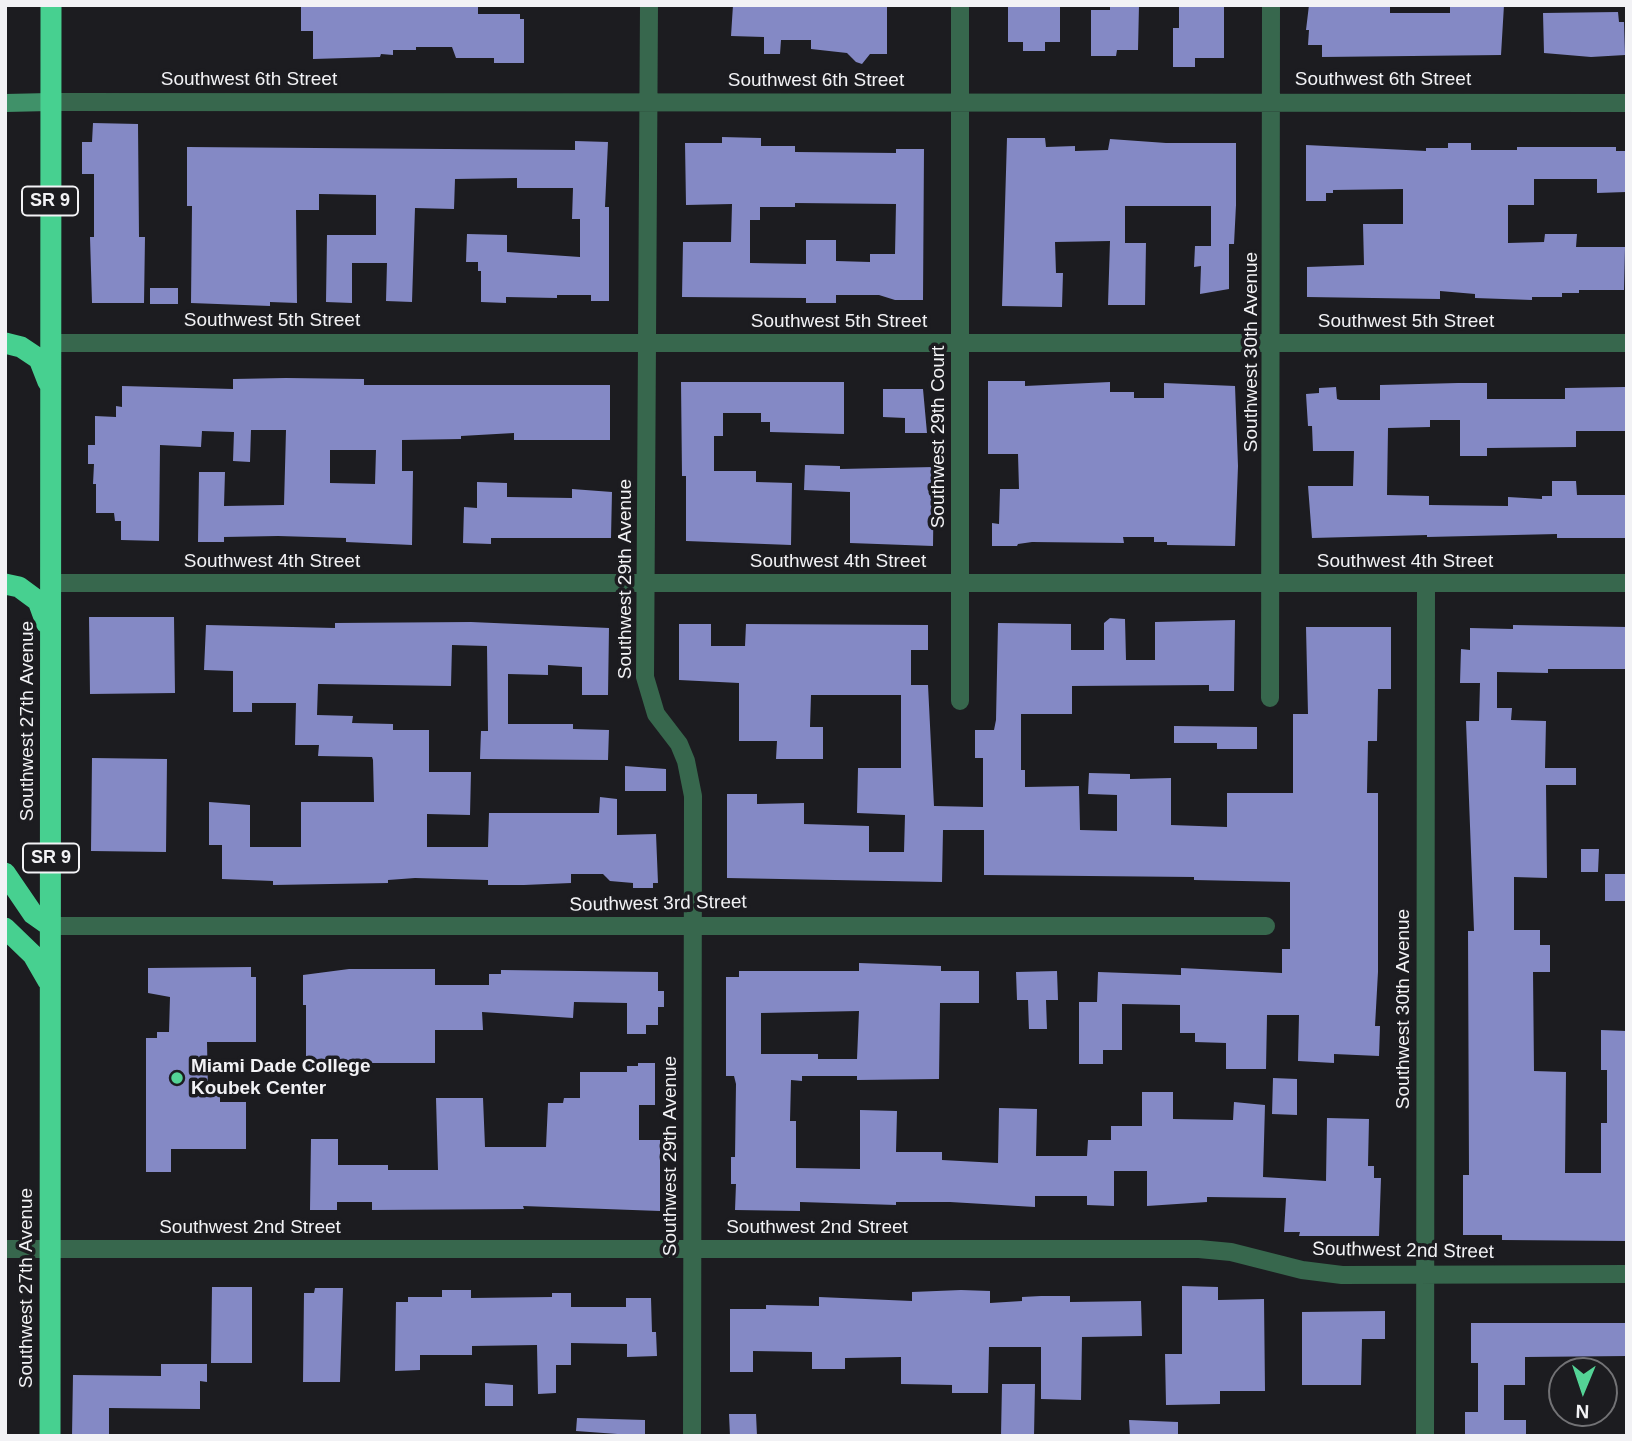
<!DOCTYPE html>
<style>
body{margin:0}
#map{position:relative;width:1632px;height:1441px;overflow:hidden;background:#1c1c20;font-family:Arial,sans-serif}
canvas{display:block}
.frame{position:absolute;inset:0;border:7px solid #f2f2f5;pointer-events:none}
.north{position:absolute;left:1548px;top:1357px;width:70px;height:70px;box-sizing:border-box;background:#1c1c20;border:2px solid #727275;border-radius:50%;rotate:182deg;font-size:19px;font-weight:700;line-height:28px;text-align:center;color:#f2f2f5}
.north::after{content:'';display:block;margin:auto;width:24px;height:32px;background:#54d396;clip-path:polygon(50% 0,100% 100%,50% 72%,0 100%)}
</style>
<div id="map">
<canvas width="1632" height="1441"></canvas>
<div class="frame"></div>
<div class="north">N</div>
</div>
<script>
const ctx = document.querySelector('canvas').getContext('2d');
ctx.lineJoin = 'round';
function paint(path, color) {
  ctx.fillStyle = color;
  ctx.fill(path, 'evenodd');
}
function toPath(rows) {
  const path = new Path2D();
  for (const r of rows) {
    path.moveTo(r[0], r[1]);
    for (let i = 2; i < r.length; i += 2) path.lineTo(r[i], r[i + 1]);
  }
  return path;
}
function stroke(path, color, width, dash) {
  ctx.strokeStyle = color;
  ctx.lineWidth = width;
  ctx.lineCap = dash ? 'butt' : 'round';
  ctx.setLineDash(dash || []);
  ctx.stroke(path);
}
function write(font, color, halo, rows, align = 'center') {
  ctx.font = font + ' Arial,sans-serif';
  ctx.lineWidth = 7;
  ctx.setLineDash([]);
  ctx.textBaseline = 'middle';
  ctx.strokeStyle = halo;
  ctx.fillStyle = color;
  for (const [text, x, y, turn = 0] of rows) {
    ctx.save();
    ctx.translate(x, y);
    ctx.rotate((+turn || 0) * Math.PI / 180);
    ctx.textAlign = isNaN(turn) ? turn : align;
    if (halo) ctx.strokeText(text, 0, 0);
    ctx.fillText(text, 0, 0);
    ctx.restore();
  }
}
paint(toPath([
 [301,5,478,5,478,14,520,14,520,19,524,19,524,63,494,63,494,58,456,58,452,47,416,47,416,50,393,50,393,55,381,54,380,57,313,59,313,31,301,31],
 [733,5,887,5,887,54,870,54,862,64,856,62,847,53,811,49,811,40,781,40,780,54,764,54,764,37,731,36],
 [1008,5,1060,5,1060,42,1045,42,1045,51,1023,51,1023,42,1008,42],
 [1110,5,1139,5,1138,50,1117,50,1116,56,1091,56,1091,10,1110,10],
 [1179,5,1224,5,1224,58,1195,58,1195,67,1173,67,1173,28,1179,28],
 [1309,5,1390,5,1390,13,1450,13,1450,5,1504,5,1501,55,1322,57,1322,45,1308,45,1309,30,1306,30],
 [1618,12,1619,22,1624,22,1625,55,1591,57,1544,53,1543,13],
 [93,123,138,124,139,237,145,237,144,303,92,303,90,237,94,237,94,174,82,174,82,142,92,142],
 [722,137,761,138,761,146,795,146,795,152,896,153,896,149,924,149,923,300,895,300,879,295,836,295,836,303,806,303,806,298,682,297,683,242,731,242,732,204,686,205,685,143,722,143],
 [795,203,896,204,895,254,870,254,870,262,836,261,836,240,806,240,806,264,750,263,750,220,760,220,760,207,795,207],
 [1007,138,1045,138,1046,147,1075,146,1075,151,1108,150,1110,139,1166,143,1236,143,1236,205,1234,244,1229,244,1229,289,1200,294,1201,266,1194,267,1195,246,1211,246,1211,206,1125,206,1125,243,1146,243,1145,305,1108,305,1110,241,1055,242,1056,273,1063,273,1062,307,1002,306],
 [575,141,608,142,605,207,609,207,609,301,591,301,591,295,557,295,557,298,506,297,506,303,481,302,481,271,478,271,478,262,466,262,467,234,507,235,507,252,580,257,580,219,572,219,573,188,517,188,517,178,455,179,454,209,415,208,412,302,386,301,387,263,352,263,352,303,326,302,327,235,376,235,376,195,319,194,319,210,296,210,297,303,270,302,270,306,191,303,192,206,187,206,187,147,575,150],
 [1448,143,1471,143,1471,150,1517,150,1517,147,1616,147,1616,151,1627,151,1626,192,1597,193,1597,179,1534,179,1534,205,1508,205,1508,243,1544,242,1545,234,1577,234,1576,247,1625,247,1624,290,1579,290,1579,293,1562,293,1562,297,1532,297,1532,300,1475,298,1475,294,1440,291,1440,299,1307,297,1307,267,1364,265,1363,224,1403,224,1403,189,1333,190,1333,193,1326,193,1326,201,1306,201,1306,145,1426,151,1426,148,1448,148],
 [150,288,178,288,178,304,150,304],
 [286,378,364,379,364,385,610,385,610,440,514,440,514,433,461,436,461,439,402,440,402,471,413,471,412,545,346,542,346,538,278,536,224,537,224,542,198,542,199,472,225,472,224,506,284,505,286,430,251,430,250,462,233,461,234,432,202,431,201,447,160,445,159,541,121,540,121,521,115,521,114,513,96,513,96,484,93,484,94,464,88,464,88,445,95,445,95,416,116,417,116,406,122,407,122,386,233,389,233,379],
 [330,450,376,450,375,484,330,483],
 [988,381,1025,381,1025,386,1110,382,1110,392,1134,392,1134,398,1164,398,1164,383,1235,386,1238,466,1235,546,1167,545,1167,542,1154,542,1154,537,1123,537,1124,543,1032,542,1018,544,1017,546,992,546,992,523,999,524,1000,489,1019,489,1018,454,988,454],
 [681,382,844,382,844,434,770,432,770,422,761,422,761,413,723,413,723,436,714,436,714,471,756,471,756,482,792,483,791,545,686,541,686,476,682,476],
 [1458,383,1487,383,1487,399,1565,399,1565,388,1625,387,1625,431,1576,431,1576,447,1487,448,1487,456,1460,456,1460,420,1430,420,1430,427,1388,428,1387,495,1429,496,1429,505,1508,506,1508,497,1542,499,1542,496,1552,496,1552,481,1576,481,1577,495,1625,495,1625,538,1557,538,1557,534,1427,537,1427,535,1312,538,1308,486,1353,486,1354,451,1313,451,1312,426,1308,426,1306,394,1319,393,1319,388,1336,387,1337,399,1340,400,1380,400,1380,385],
 [883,389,923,389,927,433,905,433,905,418,883,417],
 [805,465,840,466,840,469,934,467,933,546,850,543,850,492,804,490],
 [477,482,507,483,507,497,572,498,572,489,612,492,611,538,491,538,491,544,463,543,464,507,477,508],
 [89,617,174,617,175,693,90,694],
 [1110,618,1125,619,1126,660,1155,660,1155,622,1235,620,1234,691,1209,691,1209,685,1072,686,1072,714,1021,714,1021,770,1025,770,1025,787,1079,786,1080,830,1117,831,1117,795,1088,794,1089,773,1130,774,1130,779,1171,778,1171,825,1227,827,1227,793,1293,793,1293,714,1308,714,1306,627,1391,627,1391,689,1378,689,1377,741,1368,741,1367,793,1378,793,1378,972,1375,1026,1380,1026,1379,1056,1334,1054,1334,1063,1298,1061,1299,1015,1267,1015,1266,1069,1226,1069,1226,1043,1195,1042,1195,1033,1180,1033,1180,1005,1122,1004,1122,1050,1103,1050,1103,1064,1079,1064,1079,1002,1097,1002,1098,972,1181,975,1181,968,1282,973,1282,949,1290,949,1290,882,1194,880,1194,877,984,875,984,830,943,830,942,882,727,878,727,794,757,794,757,804,804,803,804,824,869,826,869,852,904,852,905,815,857,813,858,768,901,768,901,695,811,695,810,727,823,727,823,759,776,759,777,741,739,741,739,683,679,680,679,624,711,624,711,646,745,646,746,624,928,625,928,650,911,650,911,685,928,685,934,806,983,807,983,758,975,758,975,730,994,730,996,720,998,623,1071,624,1071,650,1104,650,1104,623],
 [471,622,609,628,608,695,582,695,582,667,548,665,548,675,508,674,508,724,573,724,573,729,609,730,608,760,480,759,481,731,488,731,487,646,452,645,451,686,318,684,317,715,353,716,352,723,393,724,393,730,429,730,429,772,471,772,470,815,427,814,427,847,488,847,489,813,599,813,600,797,617,799,617,835,656,834,658,883,653,883,653,888,633,888,633,883,610,881,603,874,571,874,571,883,524,885,488,885,488,880,415,878,388,880,388,883,273,885,273,881,222,879,222,845,209,845,209,802,250,805,250,847,301,847,301,802,374,802,373,760,372,757,318,756,319,745,295,745,296,703,252,703,252,712,233,712,233,671,204,670,206,625,335,628,335,623],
 [1513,625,1627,627,1627,669,1548,669,1548,673,1497,672,1497,708,1512,708,1511,720,1546,721,1545,768,1576,768,1576,785,1546,785,1547,878,1514,877,1514,930,1540,930,1540,945,1550,945,1550,972,1533,972,1534,1071,1566,1072,1565,1173,1601,1173,1601,1123,1607,1123,1607,1070,1601,1070,1601,1030,1627,1031,1627,1241,1502,1240,1502,1235,1463,1235,1463,1175,1469,1175,1468,931,1474,931,1466,721,1479,721,1480,683,1460,683,1461,649,1470,650,1470,628,1513,629],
 [1174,726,1257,727,1257,749,1217,749,1217,743,1174,743],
 [92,758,167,759,166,852,91,851],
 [625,766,666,769,666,791,625,791],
 [1581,849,1599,849,1598,872,1581,872],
 [1605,874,1627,874,1627,901,1605,901],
 [859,963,941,966,941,971,979,971,979,1003,940,1003,939,1079,857,1080,857,1076,802,1076,802,1081,791,1080,790,1121,796,1121,796,1168,860,1169,860,1110,897,1111,896,1152,942,1152,942,1160,998,1163,999,1108,1037,1109,1036,1156,1087,1156,1088,1140,1111,1140,1111,1126,1142,1126,1142,1092,1173,1092,1173,1119,1233,1120,1234,1102,1265,1105,1263,1177,1326,1181,1327,1118,1369,1119,1368,1166,1374,1166,1374,1178,1381,1178,1379,1236,1299,1236,1300,1232,1284,1232,1286,1198,1207,1197,1207,1202,1147,1206,1147,1171,1114,1171,1114,1206,1087,1205,1087,1196,1035,1196,1035,1207,950,1202,896,1202,896,1205,800,1202,800,1211,735,1210,736,1184,731,1184,731,1157,735,1157,736,1084,734,1076,726,1076,726,977,739,977,739,971,859,971],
 [859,1011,857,1059,818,1059,818,1054,761,1054,761,1013],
 [251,967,251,977,256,977,256,1042,207,1042,208,1093,220,1093,220,1102,246,1102,246,1149,171,1149,171,1172,146,1172,146,1038,157,1038,157,1032,169,1032,170,997,148,993,148,968],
 [349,969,435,969,435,985,489,985,489,974,501,974,501,970,658,972,658,991,664,991,664,1007,658,1007,658,1025,646,1025,646,1034,627,1034,627,1003,574,1002,573,1018,482,1012,483,1030,435,1030,435,1063,368,1063,368,1066,342,1066,342,1070,306,1070,306,1005,303,1005,303,975],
 [1057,971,1058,1000,1046,1000,1047,1029,1029,1029,1028,1000,1017,1000,1016,972],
 [638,1063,655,1063,655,1105,639,1105,639,1140,660,1140,660,1211,523,1206,524,1209,372,1210,372,1202,337,1202,337,1210,310,1210,311,1139,338,1139,338,1165,388,1165,388,1170,438,1170,436,1098,483,1098,485,1147,546,1147,548,1103,563,1103,564,1098,580,1098,580,1072,627,1072,627,1066,638,1066],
 [1273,1078,1297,1079,1297,1115,1272,1114],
 [1182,1286,1218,1287,1218,1300,1264,1299,1265,1391,1220,1391,1220,1404,1166,1405,1165,1354,1182,1354],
 [212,1287,252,1287,252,1363,211,1363],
 [315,1288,343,1288,340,1382,303,1382,304,1293,314,1293],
 [442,1290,471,1290,471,1298,552,1297,552,1293,571,1293,571,1307,626,1307,626,1298,651,1298,652,1332,656,1332,657,1356,627,1357,627,1344,571,1343,571,1365,556,1365,556,1393,538,1394,537,1345,472,1346,472,1355,420,1355,420,1370,395,1371,396,1302,408,1302,408,1297,442,1297],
 [961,1290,990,1291,990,1303,1022,1301,1022,1297,1041,1296,1070,1296,1070,1302,1141,1301,1142,1336,1082,1337,1081,1400,1041,1399,1041,1347,989,1347,988,1393,952,1393,952,1385,901,1384,901,1357,845,1358,845,1369,812,1369,812,1352,753,1351,753,1372,730,1372,730,1309,766,1309,766,1305,819,1306,819,1297,912,1301,912,1292],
 [1385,1311,1385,1339,1362,1339,1361,1385,1302,1385,1302,1312],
 [1471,1323,1627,1323,1627,1356,1525,1357,1525,1385,1504,1385,1504,1420,1526,1420,1526,1436,1465,1436,1465,1412,1478,1412,1478,1363,1471,1363],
 [161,1364,207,1364,207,1382,200,1381,200,1409,109,1408,109,1436,72,1436,73,1375,161,1376],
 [485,1383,513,1385,513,1406,485,1406],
 [1002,1384,1035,1384,1034,1436,1001,1436],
 [729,1414,756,1414,757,1436,730,1436],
 [577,1418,645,1420,645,1436,576,1431],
 [1129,1420,1178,1422,1178,1436,1130,1436]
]), '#8489c5');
stroke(toPath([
 [649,5,645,677,656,714,679,744,686,761,693,796,692,1436],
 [960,5,960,701],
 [50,102,1627,103],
 [51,343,1627,343],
 [50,583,1627,583],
 [1270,698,1271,5],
 [50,926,1266,926],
 [5,1249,1199,1249,1231,1252,1302,1270,1342,1275,1627,1274],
 [1425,1436,1426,583]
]), '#37674d', 18);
stroke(toPath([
 [5,103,50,102]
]), '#409169', 18);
stroke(toPath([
 [5,343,21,347,39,359,48,382],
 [5,584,19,587,38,601,46,623],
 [5,873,33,914,50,926],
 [5,928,33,955,48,981],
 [50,1436,51,5]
]), '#47d090', 21);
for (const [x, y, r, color] of [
 [177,1078,7,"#54d396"]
]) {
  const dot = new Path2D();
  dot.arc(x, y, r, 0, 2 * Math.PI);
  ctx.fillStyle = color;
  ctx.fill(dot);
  stroke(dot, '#1c1c20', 2.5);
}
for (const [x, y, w] of [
 [50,201,56],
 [51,858,56]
]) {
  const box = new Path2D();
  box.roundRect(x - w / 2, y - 14.5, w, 29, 5);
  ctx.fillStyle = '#1c1c20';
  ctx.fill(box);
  stroke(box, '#f2f2f5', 2);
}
write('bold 18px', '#f2f2f5', null, [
 ["SR 9",50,201],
 ["SR 9",51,858]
]);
write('19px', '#f2f2f5', '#1c1c20', [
 ["Southwest 6th Street",249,80],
 ["Southwest 6th Street",1383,80],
 ["Southwest 6th Street",816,81],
 ["Southwest 5th Street",272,321],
 ["Southwest 5th Street",839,322],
 ["Southwest 5th Street",1406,322],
 ["Southwest 30th Avenue",1252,352,-90],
 ["Southwest 29th Court",939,437,-90],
 ["Southwest 4th Street",272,562],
 ["Southwest 4th Street",838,562],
 ["Southwest 4th Street",1405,562],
 ["Southwest 29th Avenue",626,579,-90],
 ["Southwest 27th Avenue",28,721,-90],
 ["Southwest 3rd Street",658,904,-1],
 ["Southwest 30th Avenue",1404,1009,-90],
 ["Southwest 29th Avenue",671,1156,-90],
 ["Southwest 2nd Street",250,1228],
 ["Southwest 2nd Street",817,1228],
 ["Southwest 2nd Street",1403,1251,1],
 ["Southwest 27th Avenue",27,1288,-90]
]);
write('bold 19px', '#f2f2f5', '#1c1c20', [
 ["Miami Dade College",191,1067],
 ["Koubek Center",191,1089]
], 'left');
</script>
